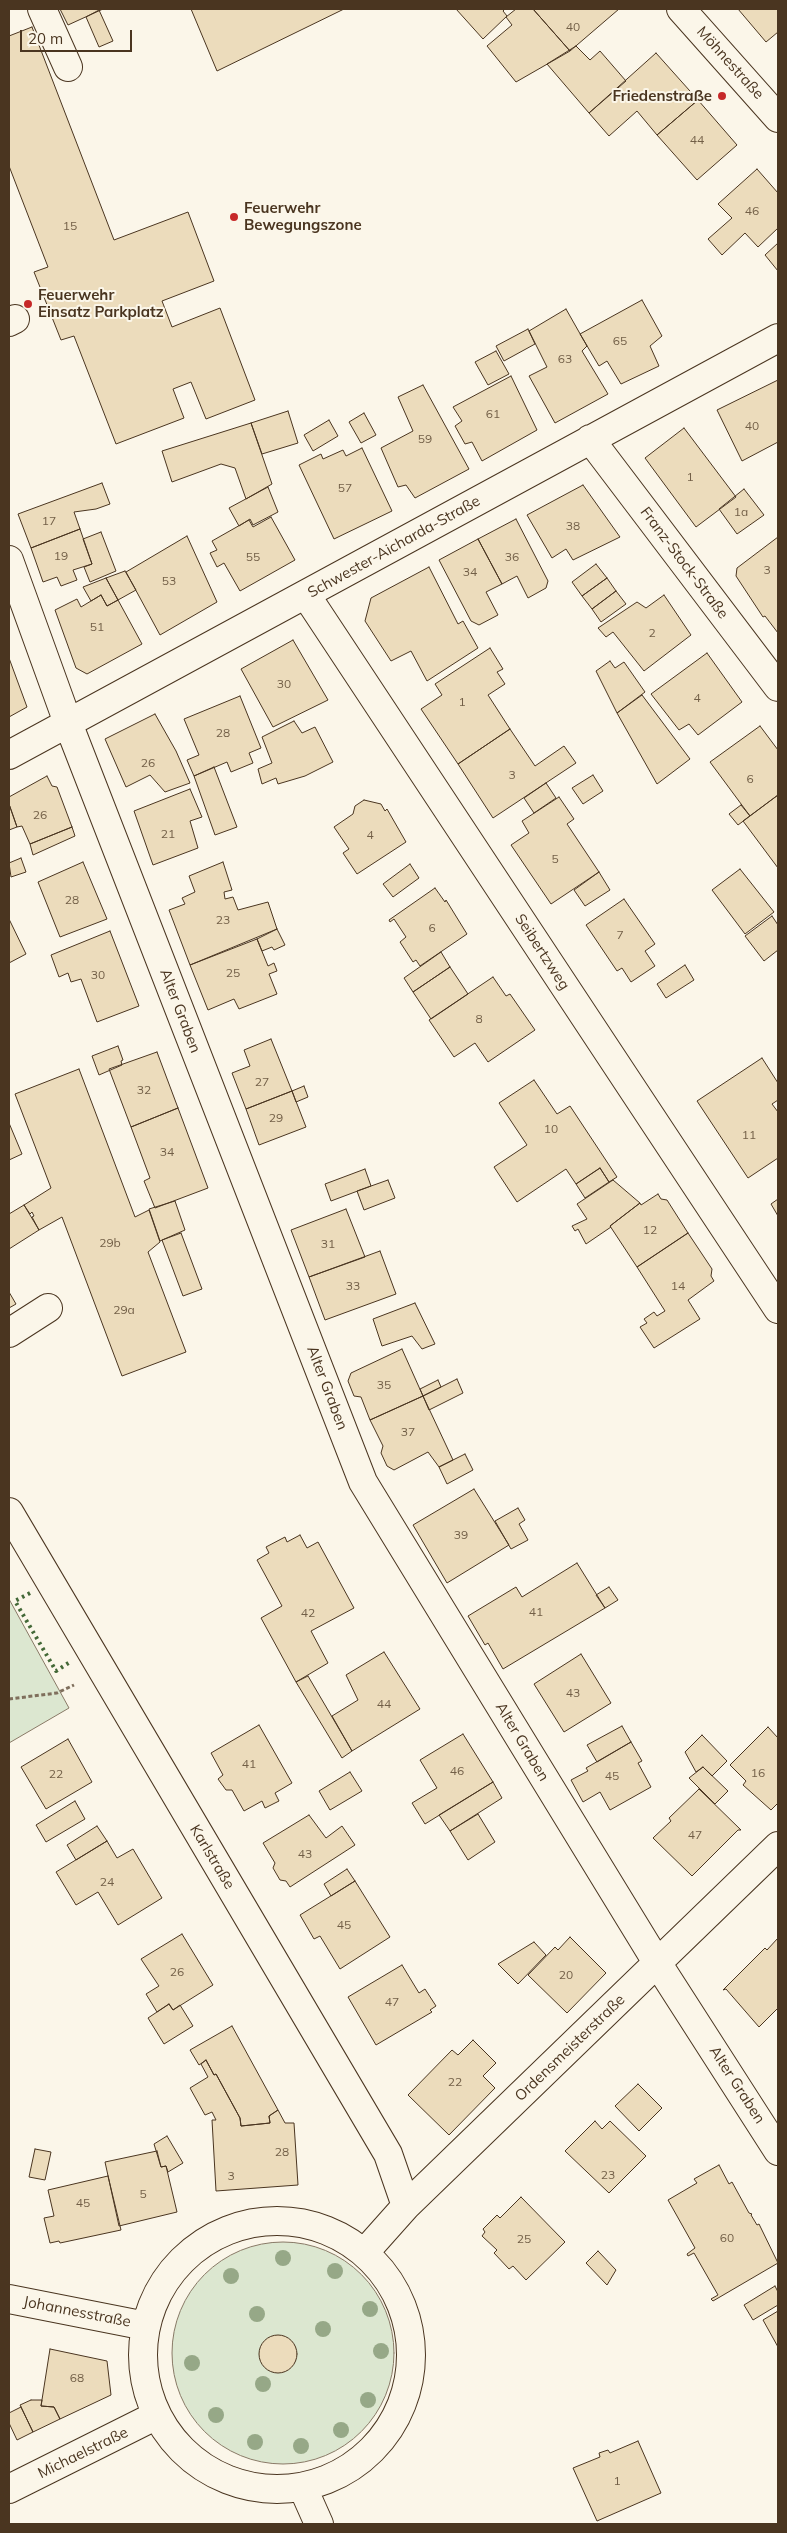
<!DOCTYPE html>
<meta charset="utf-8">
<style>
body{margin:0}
#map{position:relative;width:787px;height:2533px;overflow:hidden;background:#fbf6e9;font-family:Mulish,sans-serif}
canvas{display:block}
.frame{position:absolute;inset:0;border:10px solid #4a3520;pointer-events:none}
.scale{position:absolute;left:20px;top:30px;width:112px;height:22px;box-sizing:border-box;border:2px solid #4a3520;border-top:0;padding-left:6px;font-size:15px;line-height:18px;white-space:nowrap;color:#4a3520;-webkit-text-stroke:4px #fbf6e9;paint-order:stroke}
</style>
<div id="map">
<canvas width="787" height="2533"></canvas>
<div class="frame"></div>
<div class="scale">20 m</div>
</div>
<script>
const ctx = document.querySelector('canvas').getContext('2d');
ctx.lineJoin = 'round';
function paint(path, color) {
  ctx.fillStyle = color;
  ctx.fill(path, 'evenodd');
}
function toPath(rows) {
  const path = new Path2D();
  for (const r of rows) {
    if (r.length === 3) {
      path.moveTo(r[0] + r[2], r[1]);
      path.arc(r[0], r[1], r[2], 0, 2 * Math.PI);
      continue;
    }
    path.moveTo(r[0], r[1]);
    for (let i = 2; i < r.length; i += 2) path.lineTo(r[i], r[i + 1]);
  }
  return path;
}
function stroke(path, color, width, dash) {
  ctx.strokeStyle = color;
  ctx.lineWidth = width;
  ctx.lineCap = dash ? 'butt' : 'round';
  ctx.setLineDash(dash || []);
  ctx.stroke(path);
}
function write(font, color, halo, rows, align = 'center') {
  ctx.font = font + ' Mulish,sans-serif';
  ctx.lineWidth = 4;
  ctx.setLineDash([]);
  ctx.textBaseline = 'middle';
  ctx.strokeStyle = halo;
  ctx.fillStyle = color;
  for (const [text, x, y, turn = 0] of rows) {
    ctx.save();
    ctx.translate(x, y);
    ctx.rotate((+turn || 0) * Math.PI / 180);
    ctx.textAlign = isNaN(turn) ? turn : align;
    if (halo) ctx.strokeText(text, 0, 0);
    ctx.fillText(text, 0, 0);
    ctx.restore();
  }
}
const green = toPath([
 [9,1599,69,1708,9,1743,9,1599],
 [283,2353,111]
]);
paint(green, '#dce7d0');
stroke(green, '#887966', 1);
const building = toPath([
 [60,9,103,9,68,25,60,9],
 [191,9,344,9,217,71,191,9],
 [456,9,505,9,503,11,507,16,483,39,456,9],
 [516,9,533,9,570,51,516,82,487,46,512,25,506,17,516,9],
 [533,9,619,9,570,51,533,9],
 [738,9,778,9,778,32,766,42,738,9],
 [99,10,113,41,99,47,86,17,99,10],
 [32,27,114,240,188,212,214,281,162,301,172,327,220,308,255,400,206,419,191,382,173,389,184,418,116,444,74,336,61,340,34,272,48,267,9,166,9,36,32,27],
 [576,46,590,60,600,51,626,81,589,113,547,64,576,46],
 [656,53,698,100,657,135,637,111,609,136,589,113,656,53],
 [698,100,737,145,697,180,657,135,698,100],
 [757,169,778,193,778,228,758,247,745,233,722,255,708,239,732,218,718,204,757,169],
 [778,243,778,271,765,255,778,243],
 [642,300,662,336,650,346,659,366,621,384,607,361,599,366,580,334,642,300],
 [566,309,587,346,582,351,608,394,555,423,529,376,547,367,529,331,566,309],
 [528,329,535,344,504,361,496,346,528,329],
 [496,351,509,374,488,385,475,362,496,351],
 [511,376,537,430,482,461,472,442,465,444,455,426,462,421,453,407,511,376],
 [778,380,778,442,742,461,717,410,778,380],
 [423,385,469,469,415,498,406,485,398,487,381,448,413,431,398,397,423,385],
 [288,411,298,443,262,454,251,423,288,411],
 [364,413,376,435,361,443,349,422,364,413],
 [329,420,338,436,313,451,304,435,329,420],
 [251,423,272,484,246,499,235,468,221,464,172,482,162,451,251,423],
 [684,428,736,497,696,527,645,458,684,428],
 [362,448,392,511,334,539,299,465,321,454,323,459,343,450,346,456,362,448],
 [102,483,110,504,96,509,74,512,80,529,31,548,18,514,102,483],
 [583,485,620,537,573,560,566,549,552,558,527,515,583,485],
 [268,487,278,512,253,525,250,519,239,526,229,508,268,487],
 [744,489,764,515,737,534,719,509,744,489],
 [271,517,295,560,240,591,224,563,217,567,210,553,217,550,212,541,249,520,253,527,271,517],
 [516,519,548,581,546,588,528,598,517,576,502,584,478,539,516,519],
 [80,529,92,564,73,570,77,580,61,586,57,577,43,582,31,548,80,529],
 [101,532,116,571,90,582,84,567,92,564,83,539,101,532],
 [187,536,217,602,160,635,126,572,187,536],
 [778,537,778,633,765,616,763,617,736,576,737,568,778,537],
 [478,539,502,584,486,592,498,615,479,625,471,621,439,560,478,539],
 [596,564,607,578,582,596,572,582,596,564],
 [429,567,458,624,463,621,478,648,427,681,411,651,391,661,365,621,371,598,429,567],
 [125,571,136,590,118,600,106,578,125,571],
 [106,578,118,600,107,606,101,595,91,601,83,587,106,578],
 [607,578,616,591,592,609,582,596,607,578],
 [616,591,626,604,601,622,592,609,616,591],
 [101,595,107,606,118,600,142,644,87,674,76,668,55,610,77,599,81,607,101,595],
 [664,595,691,635,644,671,613,632,606,637,598,628,637,602,646,608,664,595],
 [293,640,328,700,273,727,241,669,293,640],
 [490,648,503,669,497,672,505,684,488,695,510,729,458,764,421,709,442,695,435,684,490,648],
 [707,653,742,702,698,735,689,724,679,730,651,694,707,653],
 [9,658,27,707,9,717,9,658],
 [610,661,615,668,624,662,645,692,617,713,596,671,610,661],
 [642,695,690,759,657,784,617,713,642,695],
 [240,696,261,748,249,753,253,763,231,772,227,762,194,776,187,760,199,755,184,719,240,696],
 [155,714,176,751,190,783,165,792,150,775,126,787,105,739,155,714],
 [294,721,302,733,315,727,333,762,305,776,278,784,276,778,262,784,258,769,272,763,262,737,294,721],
 [760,726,778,750,778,795,750,816,710,762,760,726],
 [510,729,535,766,564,746,576,763,493,818,458,764,510,729],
 [214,767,237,827,215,835,194,776,214,767],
 [593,775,603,791,583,804,572,788,593,775],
 [47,776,52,786,57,787,72,827,30,844,22,826,17,827,9,804,9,797,47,776],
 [546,783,556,798,534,813,524,798,546,783],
 [190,789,202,817,190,821,198,848,153,865,134,811,190,789],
 [778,795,778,868,743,821,778,795],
 [559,797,574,819,567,824,599,872,551,904,511,845,529,833,522,821,559,797],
 [364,800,381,804,385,811,387,809,406,842,357,874,343,853,349,849,334,827,353,814,355,806,364,800],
 [9,804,17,827,9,830,9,804],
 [741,805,750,816,738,825,729,814,741,805],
 [72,827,75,836,33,855,30,844,72,827],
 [21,858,26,872,11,877,9,863,21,858],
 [83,862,107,919,60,937,38,882,83,862],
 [223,862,232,890,224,892,225,899,233,897,238,910,268,902,277,929,190,965,169,910,185,904,182,898,195,892,189,876,223,862],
 [410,864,419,878,393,897,383,884,410,864],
 [740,869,774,912,745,934,712,890,740,869],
 [599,872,610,890,585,906,574,890,599,872],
 [435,888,445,902,446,900,467,934,420,966,416,960,413,962,400,942,406,937,394,919,390,922,389,920,435,888],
 [624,899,655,944,645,951,655,966,631,982,622,968,617,971,586,925,624,899],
 [772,916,778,925,778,950,764,961,745,936,772,916],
 [9,919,26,954,9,963,9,919],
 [277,929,285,945,274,950,272,947,262,951,257,939,277,929],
 [110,931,139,1006,97,1022,81,979,71,982,68,973,59,977,51,955,110,931],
 [257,939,268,966,274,963,277,971,269,974,277,994,239,1009,234,999,208,1010,190,965,257,939],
 [441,952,450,967,413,992,404,978,441,952],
 [685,965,694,980,666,998,657,984,685,965],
 [450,967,468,994,431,1019,413,992,450,967],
 [493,977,506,996,510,994,535,1030,488,1062,475,1043,454,1057,429,1020,493,977],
 [271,1039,292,1091,246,1109,232,1073,250,1066,244,1050,271,1039],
 [118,1046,123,1060,121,1061,122,1065,99,1075,92,1056,118,1046],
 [157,1052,178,1108,131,1127,109,1069,157,1052],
 [762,1058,778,1083,778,1100,772,1104,778,1112,778,1158,748,1178,697,1101,762,1058],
 [79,1069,135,1217,149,1210,160,1242,148,1252,186,1352,122,1376,62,1217,39,1230,32,1217,34,1216,32,1212,30,1214,24,1205,51,1188,15,1094,79,1069],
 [534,1080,557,1114,570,1106,617,1177,609,1182,600,1168,576,1184,566,1169,517,1202,494,1167,527,1145,499,1103,534,1080],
 [304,1086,308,1097,296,1102,292,1091,304,1086],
 [292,1091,306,1127,259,1145,246,1109,292,1091],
 [178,1108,208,1188,155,1208,144,1181,150,1178,131,1127,178,1108],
 [9,1123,22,1154,9,1160,9,1123],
 [600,1168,609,1182,585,1198,576,1184,600,1168],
 [365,1169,371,1186,331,1201,325,1184,365,1169],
 [388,1180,395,1198,364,1210,357,1191,388,1180],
 [613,1180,640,1203,610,1226,611,1227,586,1244,578,1229,575,1231,572,1226,587,1219,577,1204,613,1180],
 [658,1194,661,1199,667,1200,688,1233,637,1267,610,1226,640,1203,641,1205,658,1194],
 [778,1199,778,1216,771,1204,778,1199],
 [175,1201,185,1230,160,1241,149,1209,175,1201],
 [24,1205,39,1230,9,1249,9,1214,24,1205],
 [346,1209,365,1257,309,1277,291,1230,346,1209],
 [181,1233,202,1289,183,1296,162,1240,181,1233],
 [688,1233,712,1269,711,1276,714,1281,688,1300,700,1319,654,1348,640,1327,647,1323,644,1319,654,1312,657,1316,665,1311,637,1267,688,1233],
 [380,1251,396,1294,325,1320,309,1277,380,1251],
 [9,1292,16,1304,9,1308,9,1292],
 [415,1303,435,1344,422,1349,412,1336,382,1346,373,1319,415,1303],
 [402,1349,423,1396,370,1420,361,1397,354,1396,348,1381,351,1373,402,1349],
 [457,1379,463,1393,429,1410,423,1396,457,1379],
 [438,1380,441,1387,423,1396,420,1389,438,1380],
 [423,1396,453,1460,439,1467,428,1452,394,1470,387,1466,381,1453,383,1446,370,1420,423,1396],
 [465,1454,473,1470,447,1484,439,1467,465,1454],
 [474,1489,509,1545,447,1583,413,1525,474,1489],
 [518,1508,525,1520,519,1524,528,1540,511,1549,495,1521,518,1508],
 [300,1535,307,1548,318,1542,354,1608,311,1631,328,1663,296,1682,261,1618,282,1606,257,1560,269,1553,266,1547,285,1537,287,1542,300,1535],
 [577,1563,605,1608,503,1669,488,1643,485,1645,468,1616,516,1587,522,1597,577,1563],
 [609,1587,618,1600,605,1608,596,1595,609,1587],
 [384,1652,420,1709,352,1751,332,1716,358,1700,346,1675,384,1652],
 [581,1654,611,1703,564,1732,534,1684,581,1654],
 [308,1676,352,1751,342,1758,296,1682,308,1676],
 [259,1725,292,1783,275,1793,279,1801,265,1808,262,1801,244,1811,232,1790,226,1790,218,1779,223,1775,211,1753,259,1725],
 [622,1726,631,1742,597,1762,587,1745,622,1726],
 [768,1727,778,1738,778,1803,771,1810,743,1785,746,1781,730,1765,768,1727],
 [463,1734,493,1782,425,1824,412,1803,437,1788,420,1760,463,1734],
 [702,1735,727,1761,712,1776,703,1767,696,1772,685,1752,702,1735],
 [68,1739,92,1782,46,1809,21,1767,68,1739],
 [631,1742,642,1761,638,1763,651,1787,610,1810,600,1792,583,1802,571,1780,588,1771,586,1768,631,1742],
 [703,1767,728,1791,715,1804,689,1778,703,1767],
 [350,1772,362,1791,330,1810,319,1791,350,1772],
 [493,1782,502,1798,450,1831,439,1815,493,1782],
 [699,1789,741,1830,738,1830,692,1876,653,1838,671,1821,669,1818,699,1789],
 [75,1801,85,1819,46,1842,36,1825,75,1801],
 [478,1814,495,1842,468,1860,450,1831,478,1814],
 [309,1815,326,1838,342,1826,355,1845,290,1887,286,1881,280,1880,273,1868,275,1863,263,1843,309,1815],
 [97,1826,107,1841,76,1860,67,1845,97,1826],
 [107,1841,117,1858,133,1849,162,1898,118,1925,98,1892,76,1905,56,1872,107,1841],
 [347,1869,355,1881,331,1896,324,1884,347,1869],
 [355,1881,390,1937,340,1969,320,1936,314,1939,300,1915,355,1881],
 [182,1934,213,1985,173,2010,169,2004,157,2012,146,1994,159,1986,141,1959,182,1934],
 [570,1937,606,1973,567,2013,528,1975,555,1947,558,1950,570,1937],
 [778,1938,778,2008,759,2027,726,1989,723,1990,765,1948,767,1950,778,1938],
 [534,1942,546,1955,518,1984,498,1964,534,1942],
 [402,1965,419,1993,425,1989,436,2006,430,2010,432,2012,376,2045,348,1997,402,1965],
 [169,2004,173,2010,180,2005,193,2026,164,2044,148,2018,169,2004],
 [232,2026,278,2110,269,2116,270,2123,241,2126,240,2118,216,2074,214,2075,206,2060,199,2065,190,2050,232,2026],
 [473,2040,496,2063,483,2076,495,2088,449,2135,408,2095,452,2050,458,2055,473,2040],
 [206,2060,214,2075,216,2074,240,2118,241,2126,270,2123,269,2116,278,2110,285,2123,294,2123,298,2185,216,2191,212,2120,216,2120,212,2112,205,2115,190,2088,208,2077,201,2064,206,2060],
 [638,2084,662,2108,639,2131,615,2106,638,2084],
 [595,2121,602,2129,610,2121,646,2156,609,2193,565,2151,595,2121],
 [167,2136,183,2163,168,2172,166,2166,161,2167,154,2144,167,2136],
 [35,2149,51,2152,45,2180,29,2177,35,2149],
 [157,2151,161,2167,166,2166,177,2212,119,2226,105,2162,157,2151],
 [719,2165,729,2184,732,2182,749,2213,752,2214,751,2215,757,2225,759,2224,778,2263,713,2301,711,2299,718,2295,694,2253,688,2256,687,2254,695,2248,668,2200,697,2183,694,2179,719,2165],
 [108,2176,121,2230,60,2243,59,2241,50,2243,44,2218,54,2216,48,2190,108,2176],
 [521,2197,565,2242,526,2280,513,2266,509,2269,494,2253,497,2250,482,2236,485,2232,483,2229,497,2215,500,2218,521,2197],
 [598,2251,616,2270,607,2285,586,2263,598,2251],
 [775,2286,778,2292,778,2305,753,2320,744,2305,775,2286],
 [778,2311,778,2347,763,2320,778,2311],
 [278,2354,19],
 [50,2349,107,2361,111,2395,60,2419,54,2407,41,2406,50,2349],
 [31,2400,42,2400,41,2406,54,2407,60,2419,33,2432,20,2405,31,2400],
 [21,2407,33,2432,17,2440,9,2423,9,2413,21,2407],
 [638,2441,661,2493,597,2521,573,2468,600,2457,599,2453,608,2450,610,2453,638,2441]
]);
paint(building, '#ecdcbc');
stroke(building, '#4a3520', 1);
const minor = toPath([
 [42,9,68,67],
 [681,9,778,118],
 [9,322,15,319],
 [590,439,778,687],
 [9,560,68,723,363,1482,658,1964,778,2151],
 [306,595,778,1309],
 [9,755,778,338],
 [9,1333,48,1308],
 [9,1512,388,2154,406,2206],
 [277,2355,134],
 [365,2252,406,2206,778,1846],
 [9,2299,146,2326],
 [303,2488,319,2524],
 [9,2489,157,2415]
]);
stroke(minor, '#4a3520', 30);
stroke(toPath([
 [9,1699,57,1693,74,1685]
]), '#7f6f5c', 3, [4, 2.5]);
stroke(minor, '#fbf6e9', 28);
stroke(toPath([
 [30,1593,15,1601,56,1671,70,1662]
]), '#436837', 4, [2.5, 4]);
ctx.fillStyle = '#96a887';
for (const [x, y] of [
 [283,2258],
 [335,2271],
 [231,2276],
 [370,2309],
 [257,2314],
 [323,2329],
 [381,2351],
 [192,2363],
 [263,2384],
 [368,2400],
 [216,2415],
 [341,2430],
 [255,2442],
 [301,2446]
]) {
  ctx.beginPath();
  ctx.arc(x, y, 8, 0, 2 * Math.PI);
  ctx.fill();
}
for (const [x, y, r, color] of [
 [722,96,5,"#c62828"],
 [234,217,5,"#c62828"],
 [28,304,5,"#c62828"]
]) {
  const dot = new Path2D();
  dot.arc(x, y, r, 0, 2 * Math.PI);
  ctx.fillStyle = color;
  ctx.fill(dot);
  stroke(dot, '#fbf6e9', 2);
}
write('12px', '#725f47', null, [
 ["40",573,27],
 ["44",697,140],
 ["46",752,211],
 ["15",70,226],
 ["65",620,341],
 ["63",565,359],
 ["61",493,414],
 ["40",752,426],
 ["59",425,439],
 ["1",690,477],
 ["57",345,488],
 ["1a",741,512],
 ["17",49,521],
 ["38",573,526],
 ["19",61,556],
 ["55",253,557],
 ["36",512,557],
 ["3",767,570],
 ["34",470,572],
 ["53",169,581],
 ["51",97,627],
 ["2",652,633],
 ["30",284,684],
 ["4",697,698],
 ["1",462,702],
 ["28",223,733],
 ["26",148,763],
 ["3",512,775],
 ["6",750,779],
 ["26",40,815],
 ["21",168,834],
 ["4",370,835],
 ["5",555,859],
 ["28",72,900],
 ["23",223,920],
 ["6",432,928],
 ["7",620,935],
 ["25",233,973],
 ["30",98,975],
 ["8",479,1019],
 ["27",262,1082],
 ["32",144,1090],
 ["29",276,1118],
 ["10",551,1129],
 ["11",749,1135],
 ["34",167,1152],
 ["12",650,1230],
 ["29b",110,1243],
 ["31",328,1244],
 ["33",353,1286],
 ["14",678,1286],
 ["29a",124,1310],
 ["35",384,1385],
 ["37",408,1432],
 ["39",461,1535],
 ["41",536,1612],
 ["42",308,1613],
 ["43",573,1693],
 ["44",384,1704],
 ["41",249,1764],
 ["46",457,1771],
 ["16",758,1773],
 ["22",56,1774],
 ["45",612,1776],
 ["47",695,1835],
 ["43",305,1854],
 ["24",107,1882],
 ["45",344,1925],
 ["26",177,1972],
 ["20",566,1975],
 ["47",392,2002],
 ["22",455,2082],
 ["28",282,2152],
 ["23",608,2175],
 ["3",231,2176],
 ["5",143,2194],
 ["45",83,2203],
 ["60",727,2238],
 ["25",524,2239],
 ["68",77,2378],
 ["1",617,2481]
]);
write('15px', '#4a3520', '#fbf6e9', [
 ["Möhnestraße",730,63,48],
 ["Schwester-Aicharda-Straße",394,547,-29],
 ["Franz-Stock-Straße",684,563,53],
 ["Seibertzweg",542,952,57],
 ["Alter Graben",180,1011,69],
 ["Alter Graben",327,1388,69],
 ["Alter Graben",522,1742,59],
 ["Karlstraße",212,1857,59],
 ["Ordensmeisterstraße",570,2048,-44],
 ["Alter Graben",737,2085,57],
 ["Johannesstraße",77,2312,11],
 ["Michaelstraße",83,2453,-26]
]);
write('bold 15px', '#4a3520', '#fbf6e9', [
 ["Friedenstraße",712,96,"right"],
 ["Feuerwehr",244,208],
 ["Bewegungszone",244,225],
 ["Feuerwehr",38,295],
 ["Einsatz Parkplatz",38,312]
], 'left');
</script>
